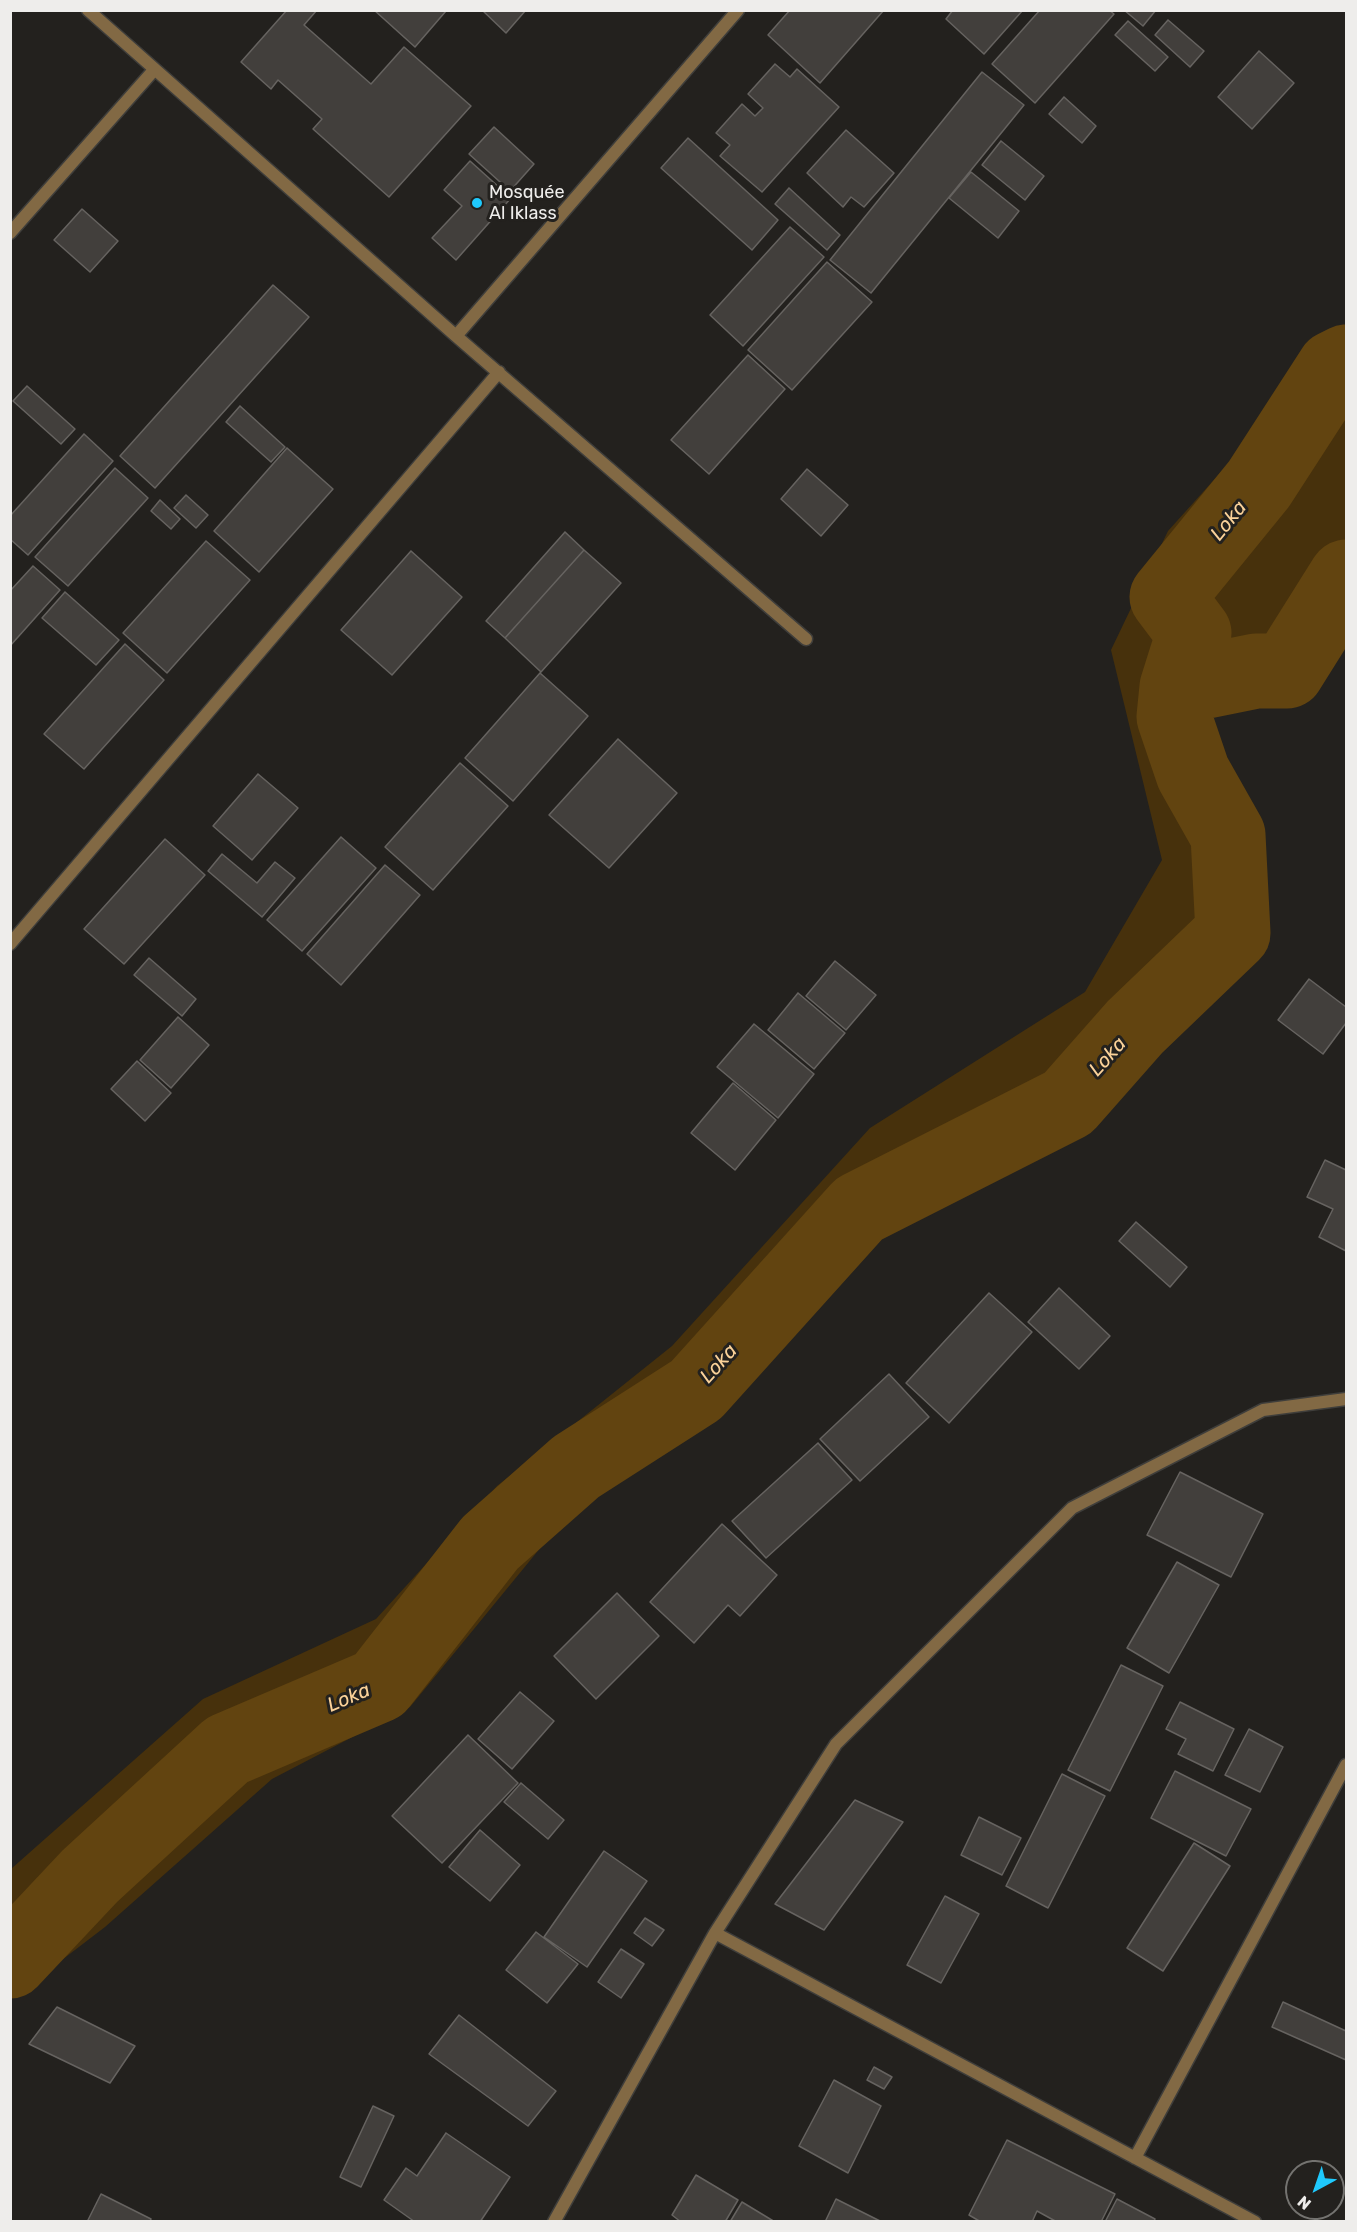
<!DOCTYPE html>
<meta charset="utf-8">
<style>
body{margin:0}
#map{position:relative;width:1357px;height:2232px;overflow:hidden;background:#23211e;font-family:Rubik,sans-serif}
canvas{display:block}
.frame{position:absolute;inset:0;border:12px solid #eeedeb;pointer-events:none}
.north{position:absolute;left:1285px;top:2160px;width:60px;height:60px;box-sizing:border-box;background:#23211e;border:2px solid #747370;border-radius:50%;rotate:220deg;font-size:16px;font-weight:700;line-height:24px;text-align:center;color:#eeedeb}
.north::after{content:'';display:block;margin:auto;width:21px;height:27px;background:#1fc9fd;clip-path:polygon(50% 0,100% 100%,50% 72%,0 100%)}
</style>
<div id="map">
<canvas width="1357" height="2232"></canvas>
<div class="frame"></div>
<div class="north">N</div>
</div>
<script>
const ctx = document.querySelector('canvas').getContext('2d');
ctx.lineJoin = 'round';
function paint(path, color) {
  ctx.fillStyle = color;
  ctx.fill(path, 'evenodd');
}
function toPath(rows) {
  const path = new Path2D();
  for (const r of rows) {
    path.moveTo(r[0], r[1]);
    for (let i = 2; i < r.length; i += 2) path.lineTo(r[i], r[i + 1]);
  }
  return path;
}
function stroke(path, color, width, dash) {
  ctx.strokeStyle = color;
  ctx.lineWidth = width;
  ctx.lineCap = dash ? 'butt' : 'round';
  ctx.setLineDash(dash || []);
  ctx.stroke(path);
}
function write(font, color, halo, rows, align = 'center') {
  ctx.font = font + ' Rubik,sans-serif';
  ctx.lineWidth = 6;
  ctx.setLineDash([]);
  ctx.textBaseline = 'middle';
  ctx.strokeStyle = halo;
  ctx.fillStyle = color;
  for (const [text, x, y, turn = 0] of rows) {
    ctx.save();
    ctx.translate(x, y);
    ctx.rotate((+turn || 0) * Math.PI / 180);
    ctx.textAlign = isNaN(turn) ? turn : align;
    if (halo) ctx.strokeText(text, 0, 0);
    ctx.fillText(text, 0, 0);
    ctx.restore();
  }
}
paint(toPath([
 [1346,338,1346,628,1310,692,1202,709,1249,816,1242,938,1080,1113,884,1233,724,1408,578,1502,410,1707,272,1779,105,1927,11,1999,11,1869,203,1699,376,1619,497,1486,672,1346,870,1128,1085,992,1162,860,1111,650,1168,531,1335,345]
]), '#47310c');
stroke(toPath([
 [1177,687,1256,671,1287,671,1346,577],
 [10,1961,90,1876,227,1750,379,1685,490,1543,576,1467,696,1390,859,1209,1068,1103,1135,1027,1233,933,1228,835,1193,773,1174,717,1177,687,1194,633,1167,597,1259,484,1334,368,1346,362]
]), '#624410', 75);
const building = toPath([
 [287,10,317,10,304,25,371,84,404,47,471,106,389,197,313,129,322,119,278,80,271,89,241,62,287,10],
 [374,10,445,10,446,11,415,47,374,10],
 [482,10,526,10,506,33,482,10],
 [790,10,884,10,820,83,768,35,790,10],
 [953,10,1023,10,984,54,946,19,953,10],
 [1040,10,1109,10,1114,14,1035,103,992,64,1040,10],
 [1124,10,1156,10,1143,26,1124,10],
 [1168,20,1204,51,1190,67,1155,35,1168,20],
 [1128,21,1168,57,1155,71,1115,35,1128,21],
 [1259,51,1294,83,1252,129,1218,97,1259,51],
 [775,64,790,77,797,69,839,107,762,192,720,156,730,145,716,133,742,104,755,116,763,108,748,94,775,64],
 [982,72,1024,105,871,293,830,260,982,72],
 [1064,97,1096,126,1082,143,1049,114,1064,97],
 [494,127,534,164,510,191,469,154,494,127],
 [846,130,894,173,864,207,851,197,843,207,807,173,846,130],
 [688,138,778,220,752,250,661,168,688,138],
 [1001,141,1044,176,1025,200,982,165,1001,141],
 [470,161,511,198,456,260,432,238,462,206,444,190,470,161],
 [971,172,1019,211,998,238,949,198,971,172],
 [789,188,840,235,827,250,775,204,789,188],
 [82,209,118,241,90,272,54,240,82,209],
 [790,227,824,257,743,346,710,315,790,227],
 [827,262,872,302,792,390,748,350,827,262],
 [273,285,309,317,155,488,120,456,273,285],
 [748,355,785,389,709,474,671,440,748,355],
 [27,386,75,429,61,444,13,401,27,386],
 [240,406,285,447,271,462,226,422,240,406],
 [84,434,113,461,28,555,10,539,10,516,84,434],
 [287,448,333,489,259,572,214,531,287,448],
 [115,468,148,498,68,586,35,557,115,468],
 [807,469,848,505,821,536,781,499,807,469],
 [186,495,208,515,196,528,174,508,186,495],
 [160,500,180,519,171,529,151,511,160,500],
 [565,532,584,550,505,638,486,621,565,532],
 [206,541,250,580,167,673,123,633,206,541],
 [584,550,621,583,541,672,505,638,584,550],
 [411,551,462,597,392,675,341,630,411,551],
 [33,566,60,590,10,646,10,591,33,566],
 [65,592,119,640,96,665,42,618,65,592],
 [125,644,164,680,84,769,44,734,125,644],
 [540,673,588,716,513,801,465,758,540,673],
 [618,739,677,793,609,868,549,815,618,739],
 [460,763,508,806,433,890,385,847,460,763],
 [258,774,298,808,252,860,213,826,258,774],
 [341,837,376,868,302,951,267,920,341,837],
 [165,839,205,875,124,964,84,929,165,839],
 [222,854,257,883,275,862,295,878,262,917,208,871,222,854],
 [385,865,420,895,341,985,307,954,385,865],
 [149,958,196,999,182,1016,134,975,149,958],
 [835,961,876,995,846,1030,806,996,835,961],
 [1309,979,1346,1007,1346,1023,1323,1054,1278,1020,1309,979],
 [798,993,845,1033,814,1069,768,1030,798,993],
 [178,1017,209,1045,171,1088,140,1060,178,1017],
 [754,1024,814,1074,778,1118,717,1067,754,1024],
 [137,1061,171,1093,145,1121,111,1089,137,1061],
 [733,1083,776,1120,735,1170,691,1133,733,1083],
 [1325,1160,1346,1170,1346,1251,1319,1237,1333,1209,1307,1197,1325,1160],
 [1136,1222,1187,1267,1170,1287,1119,1241,1136,1222],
 [1059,1288,1110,1336,1079,1369,1028,1322,1059,1288],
 [989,1293,1032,1332,949,1423,906,1383,989,1293],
 [889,1374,929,1417,860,1481,820,1439,889,1374],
 [818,1443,852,1480,766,1558,732,1521,818,1443],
 [1180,1472,1263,1514,1231,1577,1147,1535,1180,1472],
 [722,1524,777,1575,740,1616,728,1605,694,1643,650,1602,722,1524],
 [1177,1562,1219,1585,1169,1673,1127,1648,1177,1562],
 [617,1593,659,1636,596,1699,554,1656,617,1593],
 [1121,1665,1163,1686,1110,1791,1068,1770,1121,1665],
 [520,1692,554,1721,512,1769,478,1739,520,1692],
 [1180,1702,1234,1729,1213,1771,1178,1754,1186,1739,1166,1729,1180,1702],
 [1249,1729,1283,1747,1260,1792,1225,1775,1249,1729],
 [468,1735,518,1783,442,1863,392,1816,468,1735],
 [1175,1771,1251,1809,1226,1856,1151,1818,1175,1771],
 [1062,1774,1105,1796,1048,1908,1006,1886,1062,1774],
 [521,1783,564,1820,548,1839,504,1802,521,1783],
 [855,1800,903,1822,824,1930,775,1904,855,1800],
 [979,1817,1021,1838,1002,1875,961,1855,979,1817],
 [480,1830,520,1865,490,1901,449,1867,480,1830],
 [1194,1843,1230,1866,1163,1971,1127,1948,1194,1843],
 [604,1851,647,1881,587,1967,544,1937,604,1851],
 [945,1896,979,1914,941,1983,907,1965,945,1896],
 [645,1918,664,1930,652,1946,634,1933,645,1918],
 [536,1932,578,1964,547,2003,506,1970,536,1932],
 [621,1949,644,1964,621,1998,598,1982,621,1949],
 [1283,2002,1346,2031,1346,2060,1272,2027,1283,2002],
 [57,2007,135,2046,110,2083,29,2044,57,2007],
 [459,2015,556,2091,528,2126,429,2054,459,2015],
 [874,2067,892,2077,884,2089,867,2080,874,2067],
 [834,2080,881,2106,848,2173,799,2146,834,2080],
 [373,2106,394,2116,361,2187,340,2177,373,2106],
 [446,2133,510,2177,480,2222,415,2222,384,2200,406,2168,417,2176,446,2133],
 [1007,2140,1115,2194,1101,2222,1057,2222,1037,2211,1032,2222,981,2222,969,2215,1007,2140],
 [696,2175,738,2200,725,2222,681,2222,672,2215,696,2175],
 [101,2194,151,2219,150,2222,87,2222,101,2194],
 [836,2199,882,2222,825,2222,836,2199],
 [1117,2199,1155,2219,1154,2222,1105,2222,1117,2199],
 [742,2202,775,2222,730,2222,742,2202]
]);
paint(building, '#423f3c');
stroke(building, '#666360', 1.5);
const street = toPath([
 [88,10,456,336,806,639],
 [10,233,154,70],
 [456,336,738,10],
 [10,944,499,372],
 [715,1933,1255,2222],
 [1135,2158,1346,1765],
 [554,2222,715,1933,836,1744,1072,1508,1263,1410,1346,1399]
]);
stroke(street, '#3f3e3b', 15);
stroke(street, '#826944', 12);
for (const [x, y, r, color] of [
 [477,203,6,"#1fc9fd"]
]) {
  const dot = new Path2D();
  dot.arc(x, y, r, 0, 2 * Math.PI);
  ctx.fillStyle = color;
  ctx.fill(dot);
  stroke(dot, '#23211e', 2);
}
write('18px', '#eeedeb', '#23211e', [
 ["Mosquée",489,193],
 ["Al Iklass",489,214]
], 'left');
write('italic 20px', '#fbd299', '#23211e', [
 ["Loka",1229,521,-51],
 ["Loka",1108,1057,-48],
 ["Loka",719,1364,-48],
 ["Loka",349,1698,-23]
]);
</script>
